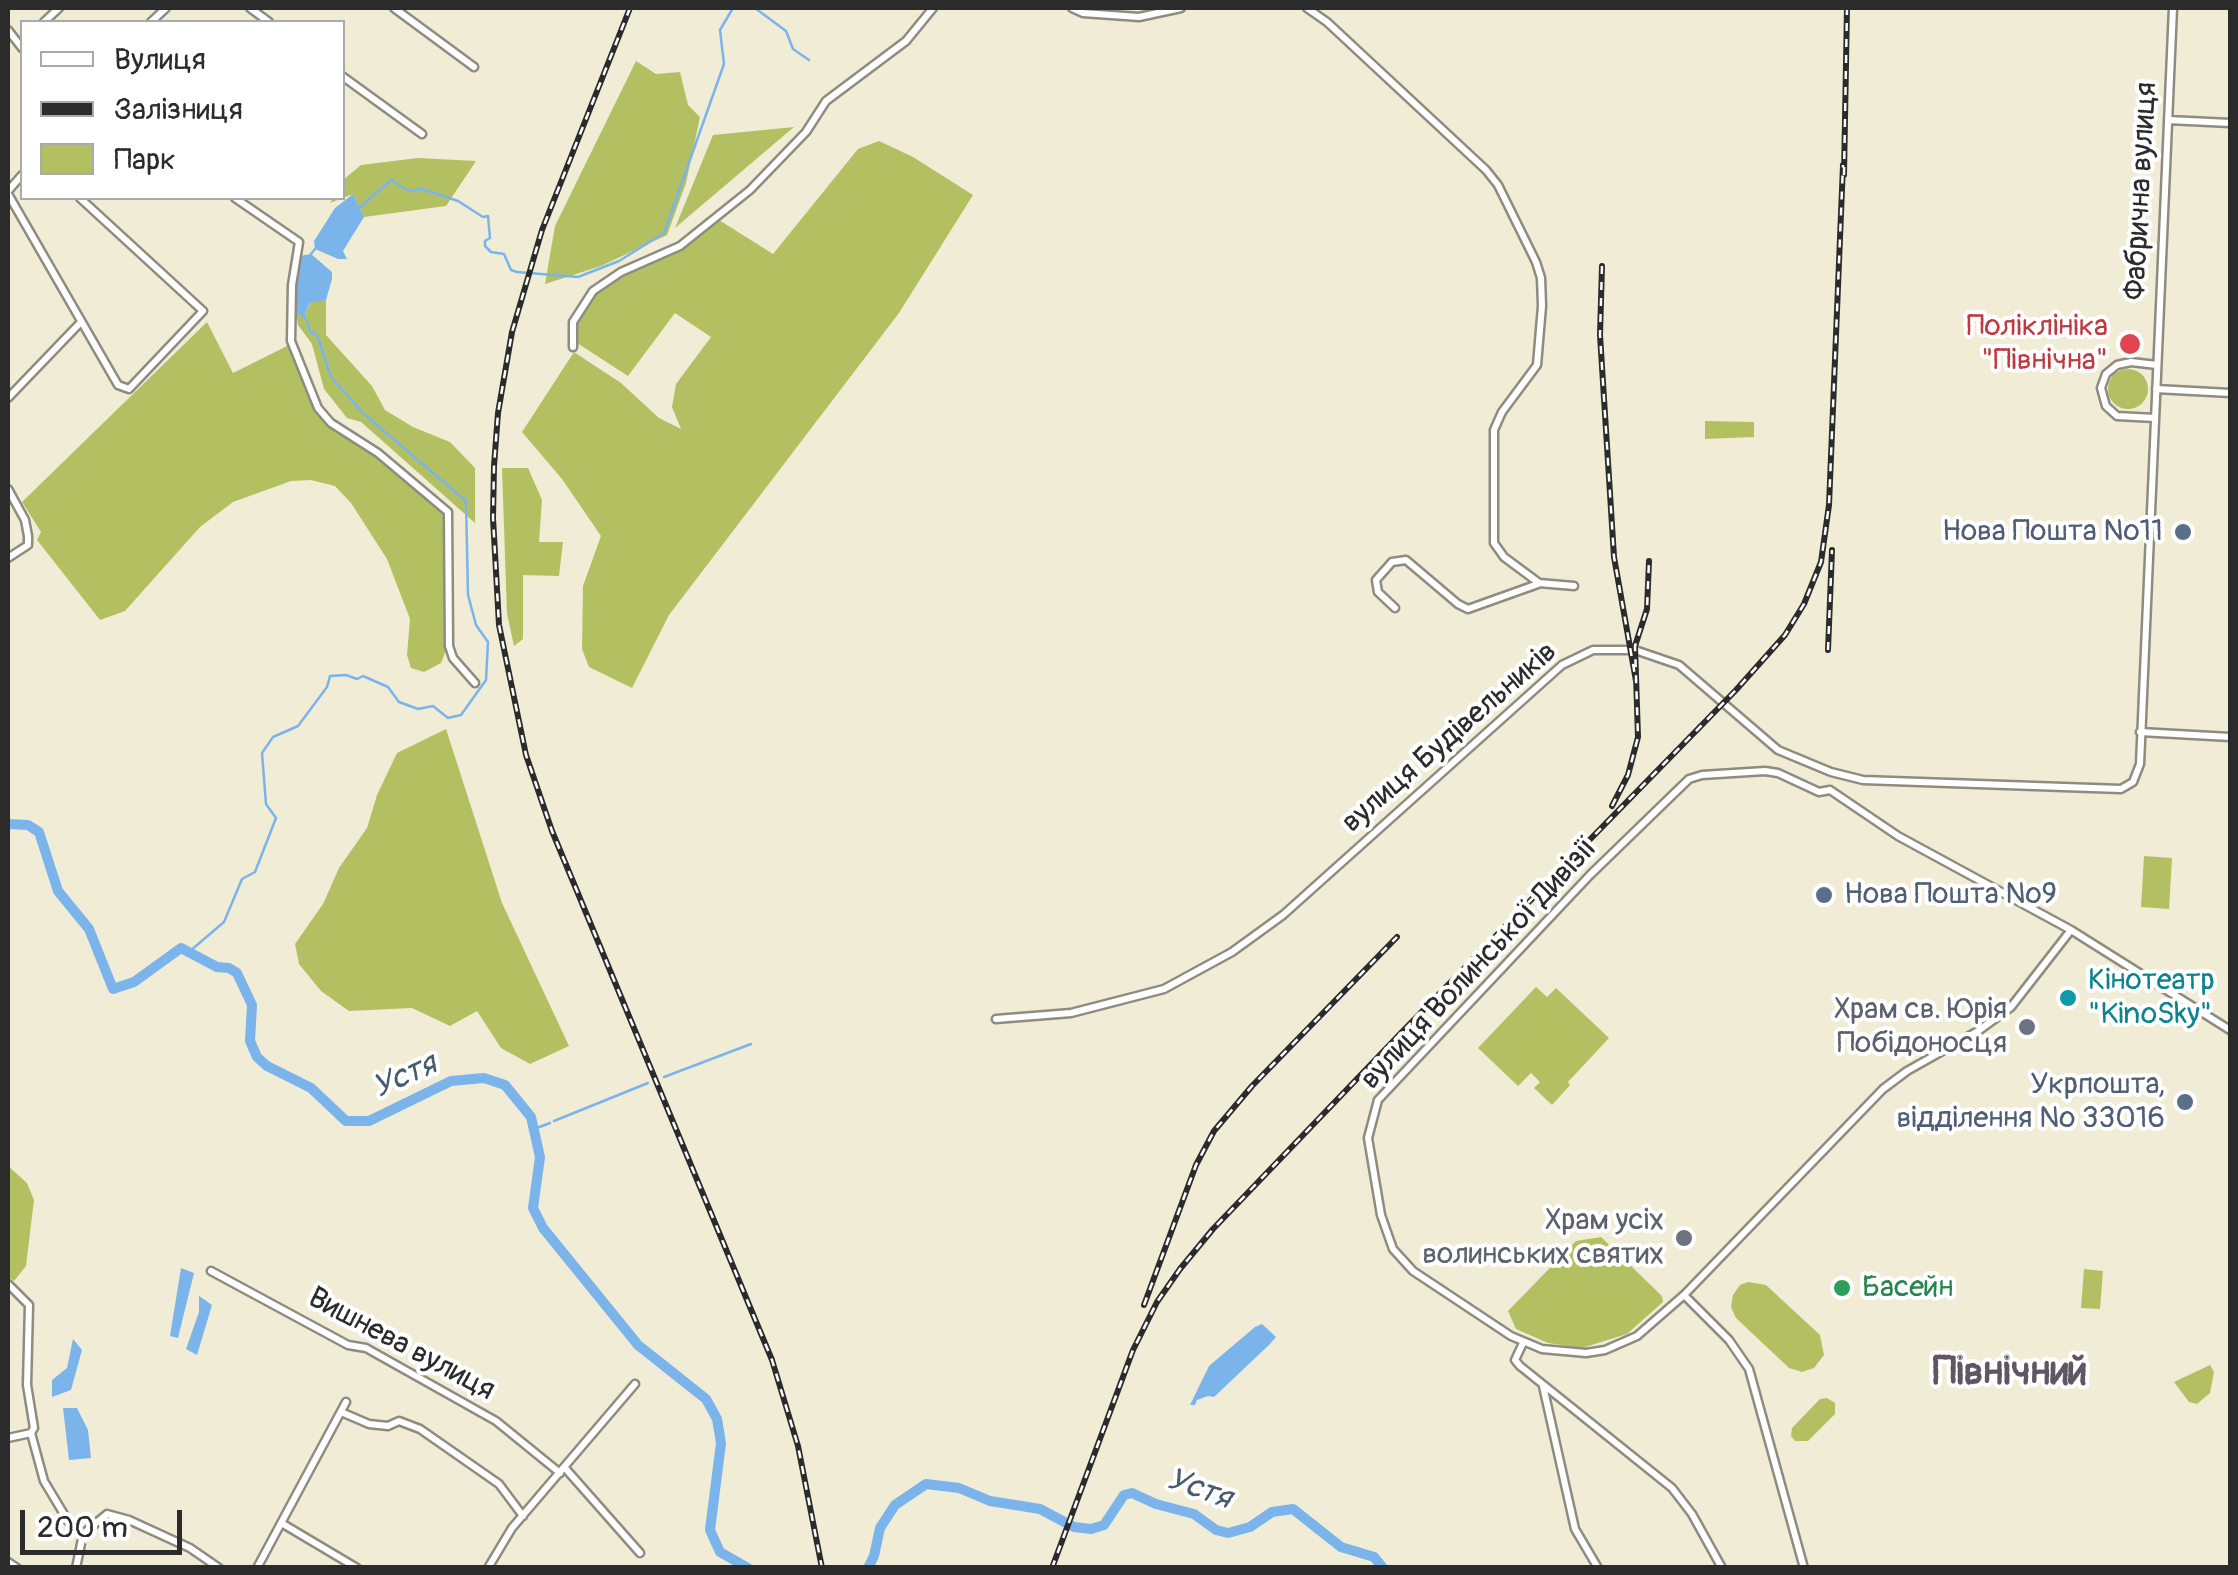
<!DOCTYPE html>
<meta charset="utf-8">
<style>
body{margin:0}
#map{position:relative;width:2238px;height:1575px;overflow:hidden;background:#f1ecd6;font-family:Pangolin,sans-serif}
canvas{display:block}
.frame{position:absolute;inset:0;border:10px solid #2b2b2b;pointer-events:none}
.legend{position:absolute;left:20px;top:20px;width:325px;height:180px;box-sizing:border-box;background:#fff;border:2px solid #aaa;margin:0;padding:12px 18px;list-style:none;font-size:30px;color:#2b2b2b}
.legend li{display:flex;align-items:center;gap:20px;height:50px}
.legend b{width:50px;border:2px solid #aaa}
.scale{position:absolute;left:20px;top:1510px;width:162px;height:45px;box-sizing:border-box;border:5px solid #2b2b2b;border-top:0;padding-left:12px;font-size:30px;line-height:35px;white-space:nowrap;color:#2b2b2b;-webkit-text-stroke:8px #fff;paint-order:stroke}
</style>
<div id="map">
<canvas width="2238" height="1575"></canvas>
<div class="frame"></div>
<ul class="legend">
<li><b style="height:12px;background:#fff"></b>Вулиця</li>
<li><b style="height:12px;background:#2b2b2b"></b>Залізниця</li>
<li><b style="height:28px;background:#b3c062"></b>Парк</li>
</ul>
<div class="scale">200 m</div>
</div>
<script>
const ctx = document.querySelector('canvas').getContext('2d');
ctx.lineJoin = 'round';
function paint(path, color) {
  ctx.fillStyle = color;
  ctx.fill(path, 'evenodd');
}
function toPath(rows) {
  const path = new Path2D();
  for (const r of rows) {
    if (r.length === 3) {
      path.moveTo(r[0] + r[2], r[1]);
      path.arc(r[0], r[1], r[2], 0, 2 * Math.PI);
      continue;
    }
    path.moveTo(r[0], r[1]);
    for (let i = 2; i < r.length; i += 2) path.lineTo(r[i], r[i + 1]);
  }
  return path;
}
function stroke(path, color, width, dash) {
  ctx.strokeStyle = color;
  ctx.lineWidth = width;
  ctx.lineCap = dash ? 'butt' : 'round';
  ctx.setLineDash(dash || []);
  ctx.stroke(path);
}
function write(font, color, halo, rows, align = 'center') {
  ctx.font = font + ' Pangolin,sans-serif';
  ctx.lineWidth = 8;
  ctx.setLineDash([]);
  ctx.textBaseline = 'middle';
  ctx.strokeStyle = halo;
  ctx.fillStyle = color;
  for (const [text, x, y, turn = 0] of rows) {
    ctx.save();
    ctx.translate(x, y);
    ctx.rotate((+turn || 0) * Math.PI / 180);
    ctx.textAlign = isNaN(turn) ? turn : align;
    if (halo) ctx.strokeText(text, 0, 0);
    ctx.fillText(text, 0, 0);
    ctx.restore();
  }
}
paint(toPath([
 [636,61,656,74,680,72,688,105,700,117,686,183,667,235,601,266,545,284,555,226],
 [794,127,675,228,713,135],
 [879,141,913,157,973,195,899,313,669,615,632,688,589,667,582,649,583,586,601,536,562,479,522,432,574,352,621,383,659,418,681,429,672,407,676,384,711,337,675,313,628,376,577,343,574,334,577,322,585,308,596,292,622,274,681,250,719,220,773,254,858,149],
 [418,158,476,161,446,206,364,217,353,194,330,203,333,198,342,198,343,180,361,165],
 [326,300,326,335,372,386,385,410,413,427,450,442,475,468,475,523,361,422,347,418,324,389,312,344,298,325,296,312,307,320,305,314,311,302],
 [207,322,233,373,289,345,315,409,329,425,378,456,445,513,446,650,441,663,424,672,411,668,407,655,410,619,387,559,351,503,335,486,311,480,291,481,233,502,200,527,125,611,100,620,37,540,41,532,22,502],
 [2128,389,20],
 [1705,421,1754,422,1754,437,1705,439],
 [502,468,528,468,542,500,539,542,563,542,559,576,523,575,523,639,514,646,507,614],
 [446,729,502,903,569,1046,530,1064,501,1048,477,1011,450,1026,412,1008,349,1011,321,991,299,964,295,944,323,904,339,868,367,828,377,795,397,753],
 [2144,856,2172,858,2169,909,2141,907],
 [1536,987,1547,997,1556,988,1609,1038,1568,1082,1570,1085,1552,1105,1534,1088,1540,1082,1531,1073,1518,1086,1478,1048],
 [8,1166,27,1183,34,1200,26,1266,14,1281,8,1277],
 [1601,1237,1662,1296,1663,1302,1627,1334,1582,1348,1548,1343,1516,1329,1508,1311,1576,1241],
 [2084,1269,2103,1271,2100,1309,2081,1308],
 [1748,1282,1766,1285,1820,1335,1824,1355,1814,1368,1802,1372,1789,1368,1736,1318,1731,1307,1733,1295,1740,1285],
 [2210,1365,2214,1372,2210,1393,2197,1404,2189,1402,2174,1382],
 [1827,1398,1835,1403,1835,1414,1808,1441,1795,1441,1791,1436,1792,1428,1820,1399]
]), '#b3c062');
paint(toPath([
 [353,194,364,217,343,251,347,259,338,259,315,249,314,241,335,208],
 [311,254,332,272,332,279,326,300,310,303,305,314,308,322,296,312,296,270,299,256],
 [181,1268,194,1273,178,1338,170,1336],
 [199,1296,212,1305,197,1355,186,1349,199,1312],
 [1262,1324,1276,1337,1269,1345,1214,1397,1208,1396,1197,1400,1195,1405,1190,1405,1209,1366,1255,1327],
 [73,1339,82,1350,71,1390,52,1397,52,1380,67,1368],
 [63,1408,77,1408,88,1430,91,1458,69,1460]
]), '#7bb4eb');
stroke(toPath([
 [755,8,786,31,793,49,809,60],
 [359,208,391,180,408,191,422,189,458,201,483,217,488,216,490,238,485,241,485,246,491,252,504,254,511,270,517,272,578,277,619,261,664,233,724,64,720,30,733,8],
 [311,254,315,249],
 [190,951,224,922,242,879,255,872,276,818,266,804,262,753,273,737,298,726,327,687,330,676,346,675,357,679,363,676,388,687,399,702,418,709,433,706,448,718,461,715,486,680,488,642,476,625,468,595,466,501,364,414,331,377,317,335,310,332,308,322],
 [664,1077,751,1044],
 [554,1121,648,1083],
 [534,1129,550,1123]
]), '#7bb4eb', 2.5);
stroke(toPath([
 [8,824,28,825,39,832,58,891,89,929,113,989,134,982,181,948,217,967,229,968,237,973,252,1005,250,1041,257,1057,267,1066,311,1088,346,1121,369,1121,451,1081,484,1078,505,1085,531,1117,540,1157,533,1208,543,1228,638,1345,706,1399,717,1419,721,1443,710,1530,720,1552,748,1568],
 [868,1568,874,1556,880,1528,895,1505,926,1484,959,1488,990,1501,1040,1509,1074,1527,1091,1529,1104,1525,1124,1495,1132,1493,1156,1504,1194,1514,1216,1530,1228,1533,1250,1527,1272,1512,1293,1509,1341,1547,1374,1557,1383,1568]
]), '#7bb4eb', 10);
const minor = toPath([
 [250,8,269,22],
 [394,8,474,67],
 [1072,8,1083,13,1139,17,1181,8],
 [1307,8,1327,22,1486,170,1498,185,1536,262,1541,278,1542,306,1537,365,1502,412,1494,430,1494,543,1504,557,1539,583,1574,586],
 [44,22,59,8],
 [151,22,166,8],
 [8,30,22,48],
 [342,76,422,134],
 [2168,120,2230,123],
 [8,191,22,175],
 [8,194,118,385,129,389,203,311,80,198],
 [235,198,299,242,292,285,291,341,318,408,331,423,378,453,448,512,449,646,453,658,475,683],
 [573,347,573,322,593,291,621,272,680,246,750,190,806,132,826,101,906,41,933,8],
 [2156,389,2230,393],
 [8,398,81,322],
 [2155,418,2117,416,2106,406,2101,388,2106,374,2117,365,2131,362,2157,365],
 [8,489,25,520,28,536,28,545,8,558],
 [1395,608,1378,592,1376,580,1392,562,1406,560,1458,604,1468,609,1538,584],
 [2140,732,2230,737],
 [1830,790,1819,792,1778,773,1765,771,1702,775,1689,779,1590,875,1378,1100,1368,1138,1381,1215,1393,1249,1413,1271,1511,1336,1542,1349,1586,1353,1605,1350,1637,1336,1684,1295,1883,1089,1907,1071,1978,1031,2011,1007,2071,930],
 [1830,790,1898,836,2071,930,2230,1030],
 [996,1019,1071,1013,1164,989,1232,952,1283,915,1562,665,1593,650,1635,650,1679,665,1778,750,1831,772,1863,780,2121,789,2133,782,2140,764,2173,8],
 [211,1271,348,1345,366,1348,496,1421,560,1473],
 [8,1284,29,1305,27,1385,34,1428,31,1433,44,1481,68,1521,83,1534],
 [1684,1295,1729,1340,1749,1369,1804,1568],
 [1523,1343,1515,1360,1520,1366,1672,1488,1692,1514,1722,1568],
 [1543,1386,1575,1529,1598,1568],
 [341,1412,369,1424,388,1426,399,1421,420,1429,499,1484,523,1516],
 [8,1438,31,1433],
 [565,1468,640,1553],
 [283,1524,357,1568],
 [8,1562,17,1568],
 [76,1568,83,1534,107,1514,129,1520,190,1548,219,1568],
 [257,1568,346,1402],
 [488,1568,512,1528,635,1384]
]);
stroke(minor, '#8e8c80', 11);
stroke(minor, '#fff', 6);
const rail = toPath([
 [630,8,542,230,512,332,498,413,494,466,493,518,499,625,526,755,552,831,772,1360,798,1446,822,1568],
 [1844,175,1847,8],
 [1602,266,1600,335,1614,557,1636,681],
 [1828,650,1832,550],
 [1612,806,1628,775,1638,737,1635,646,1647,609,1649,561],
 [1144,1305,1196,1165,1214,1131,1252,1086,1397,937],
 [1052,1568,1133,1350,1157,1302,1180,1269,1213,1229,1400,1034,1736,690,1785,635,1804,604,1821,562,1829,505,1843,165]
]);
stroke(rail, '#2b2b2b', 6);
stroke(rail, '#fff', 2.5, [8]);
for (const [x, y, r, color] of [
 [2130,344,12,"#e0444e"],
 [2183,532,10,"#5c6f8a"],
 [1824,895,10,"#5c6f8a"],
 [2068,998,10,"#0f9aa8"],
 [2027,1027,10,"#6b7280"],
 [2185,1102,10,"#5c6f8a"],
 [1684,1238,10,"#6b7280"],
 [1842,1288,10,"#2e9e5b"]
]) {
  const dot = new Path2D();
  dot.arc(x, y, r, 0, 2 * Math.PI);
  ctx.fillStyle = color;
  ctx.fill(dot);
  stroke(dot, '#fff', 4);
}
write('30px', '#2b2b2b', '#fff', [
 ["Фабрична вулиця",2142,191,-87],
 ["вулиця Будівельників",1450,738,-41],
 ["вулиця Волинської Дивізії",1480,964,-47],
 ["Вишнева вулиця",401,1345,28]
]);
write('30px', '#be3a42', '#fff', [
 ["Поліклініка",2108,327],
 ["\"Північна\"",2108,361]
], 'right');
write('30px', '#4e5e75', '#fff', [
 ["Нова Пошта №11",2163,532],
 ["Нова Пошта №9",1844,895,"left"],
 ["Укрпошта,",2165,1085],
 ["відділення № 33016",2165,1119]
], 'right');
write('30px', '#0d838f', '#fff', [
 ["Кінотеатр",2088,981],
 ["\"KinoSky\"",2088,1015]
], 'left');
write('30px', '#5b616d', '#fff', [
 ["Храм св. Юрія",2007,1010],
 ["Побідоносця",2007,1044],
 ["Храм усіх",1664,1221],
 ["волинських святих",1664,1255]
], 'right');
write('30px', '#27864d', '#fff', [
 ["Басейн",1862,1288]
], 'left');
write('italic 32px', '#475b6e', '#fff', [
 ["Устя",405,1077,-24],
 ["Устя",1199,1490,19]
]);
write('bold 40px', '#605563', '#fff', [
 ["Північний",2010,1374]
]);
</script>
